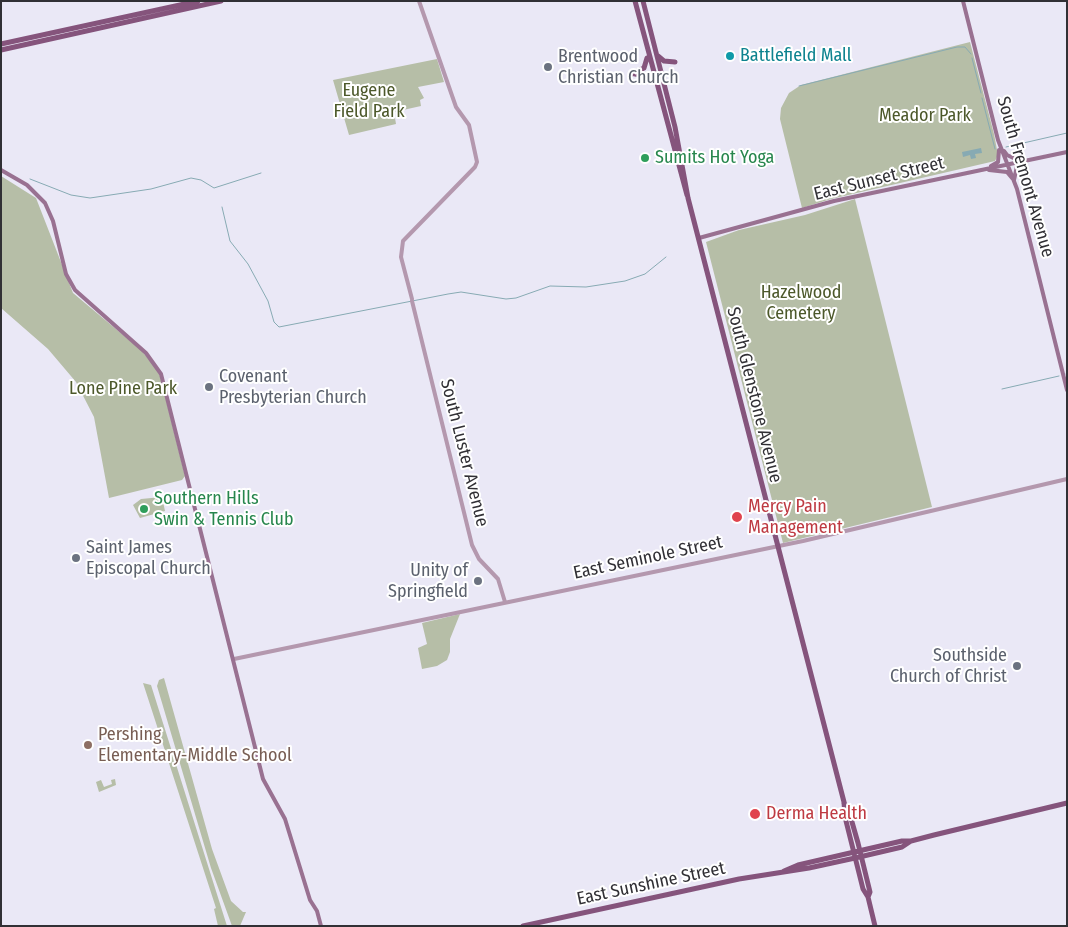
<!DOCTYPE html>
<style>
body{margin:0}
#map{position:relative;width:1068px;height:927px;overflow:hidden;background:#eae8f6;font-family:"Fira Sans Condensed",sans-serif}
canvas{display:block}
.frame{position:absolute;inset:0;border:2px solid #313035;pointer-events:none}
</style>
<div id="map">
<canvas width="1068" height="927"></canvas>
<div class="frame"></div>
</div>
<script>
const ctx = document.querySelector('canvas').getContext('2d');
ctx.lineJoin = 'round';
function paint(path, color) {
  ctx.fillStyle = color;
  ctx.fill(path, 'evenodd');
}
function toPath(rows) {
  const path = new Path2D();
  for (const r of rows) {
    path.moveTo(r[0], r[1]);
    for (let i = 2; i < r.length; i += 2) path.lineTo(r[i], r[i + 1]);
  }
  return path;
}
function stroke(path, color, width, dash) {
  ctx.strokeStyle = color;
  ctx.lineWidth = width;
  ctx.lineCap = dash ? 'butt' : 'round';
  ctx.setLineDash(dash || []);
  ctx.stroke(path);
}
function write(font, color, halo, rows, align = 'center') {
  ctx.font = font + ' "Fira Sans Condensed",sans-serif';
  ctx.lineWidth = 4;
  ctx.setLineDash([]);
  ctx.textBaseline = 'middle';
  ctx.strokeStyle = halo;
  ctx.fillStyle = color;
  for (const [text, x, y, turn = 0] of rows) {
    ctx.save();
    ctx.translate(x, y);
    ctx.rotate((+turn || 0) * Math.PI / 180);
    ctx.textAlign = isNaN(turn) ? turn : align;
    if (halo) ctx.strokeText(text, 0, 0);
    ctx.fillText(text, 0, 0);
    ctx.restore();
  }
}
paint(toPath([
 [970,42,994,134,998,155,995,161,831,199,802,208,780,119,781,108,789,93,801,85],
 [437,59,444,82,418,87,424,98,420,100,421,106,394,112,396,124,349,135,333,80],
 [1,176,36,198,73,293,141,350,156,368,160,376,185,476,182,480,109,498,94,417,76,382,48,349,1,308],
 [855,199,932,507,783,543,706,242,739,230,805,215],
 [162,497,165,511,140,518,133,505,141,499],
 [460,614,450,639,450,652,447,660,437,666,422,669,418,648,427,644,422,623],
 [164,678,212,849,231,901,243,912,246,912,240,926,232,926,211,868,157,686,159,680],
 [143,683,151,685,227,926,218,926,214,909,216,908],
 [115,779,116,785,99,792,96,782,101,780,104,787,112,784,111,780]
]), '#b6bea7');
paint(toPath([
 [981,148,982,153,975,154,976,158,971,159,970,155,963,157,962,152]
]), '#87aab3');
stroke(toPath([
 [972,58,981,93],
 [799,86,957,47,965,47,971,54],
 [982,98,995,149],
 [1006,147,1067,133],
 [30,179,71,195,90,198,151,189,191,178,201,180,214,188,261,173],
 [222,207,230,241,248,264,268,301,274,322,279,327,448,294,461,292,506,299,516,298,550,286,586,287,625,281,645,274,666,257],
 [1066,374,1067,374],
 [1002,389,1059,376]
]), '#87aab3', 1);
stroke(toPath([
 [412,299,401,257,403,241,475,167,477,162,469,125,456,107,419,1],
 [412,301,472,545,479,559,498,579,505,602],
 [234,659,803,541,1067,479]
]), '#b498ae', 4);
stroke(toPath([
 [963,1,998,140,1017,189,1067,390],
 [1004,151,1007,155,1022,162,1017,166,1014,180],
 [991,166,998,162,999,150],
 [1,170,27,185,45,203,53,221,66,274,75,290,146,353,161,374,263,779,285,819,310,900,317,911,321,926],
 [989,170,1007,172,1012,178],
 [699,238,834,201,1067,152]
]), '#997191', 4);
stroke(toPath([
 [635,1,687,195],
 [643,1,675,127,688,198,844,802,845,817,863,889,868,897,875,926],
 [1,44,198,1],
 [1,50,221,1],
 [658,56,664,61,675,62],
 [632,74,644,68,647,58],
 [635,74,647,76,655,82],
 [844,803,848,808,858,843,870,892,868,897],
 [784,871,798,865,902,841,911,841],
 [523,926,739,879,809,868,855,858,902,847,911,841,934,835,1067,803]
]), '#85547c', 5);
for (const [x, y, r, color] of [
 [730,56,5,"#0f9aa8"],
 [548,67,5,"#6b7280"],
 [645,158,5,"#2e9e5b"],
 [209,387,5,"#6b7280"],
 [144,509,5,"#2e9e5b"],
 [737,517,6,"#e0444e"],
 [76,558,5,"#6b7280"],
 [478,581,5,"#6b7280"],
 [1017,666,5,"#6b7280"],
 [88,745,5,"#8d6e63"],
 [755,814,6,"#e0444e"]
]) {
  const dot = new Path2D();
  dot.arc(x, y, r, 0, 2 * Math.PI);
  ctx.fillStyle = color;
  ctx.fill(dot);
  stroke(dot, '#fff', 2);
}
write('18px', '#0d838f', '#fff', [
 ["Battlefield Mall",740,56]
], 'left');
write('18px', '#5b616d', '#fff', [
 ["Brentwood",558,57],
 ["Christian Church",558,78],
 ["Covenant",219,377],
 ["Presbyterian Church",219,398],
 ["Saint James",86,548],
 ["Episcopal Church",86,569],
 ["Unity of",468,571,"right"],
 ["Springfield",468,592,"right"],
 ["Southside",1007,656,"right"],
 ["Church of Christ",1007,677,"right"]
], 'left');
write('18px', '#4c582a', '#fff', [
 ["Eugene",369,91],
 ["Field Park",369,112],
 ["Meador Park",925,116],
 ["Hazelwood",801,293],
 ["Cemetery",801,314],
 ["Lone Pine Park",123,389]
]);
write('18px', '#27864d', '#fff', [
 ["Sumits Hot Yoga",655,158],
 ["Southern Hills",154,499],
 ["Swin & Tennis Club",154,520]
], 'left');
write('18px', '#313035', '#fff', [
 ["South Fremont Avenue",1025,177,74],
 ["East Sunset Street",879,179,-14],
 ["South Glenstone Avenue",754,395,76],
 ["South Luster Avenue",464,453,76],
 ["East Seminole Street",648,558,-12],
 ["East Sunshine Street",651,884,-12]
]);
write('18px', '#be3a42', '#fff', [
 ["Mercy Pain",748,507],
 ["Management",748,528],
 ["Derma Health",766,814]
], 'left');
write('18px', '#785e54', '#fff', [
 ["Pershing",98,735],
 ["Elementary-Middle School",98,756]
], 'left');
</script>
